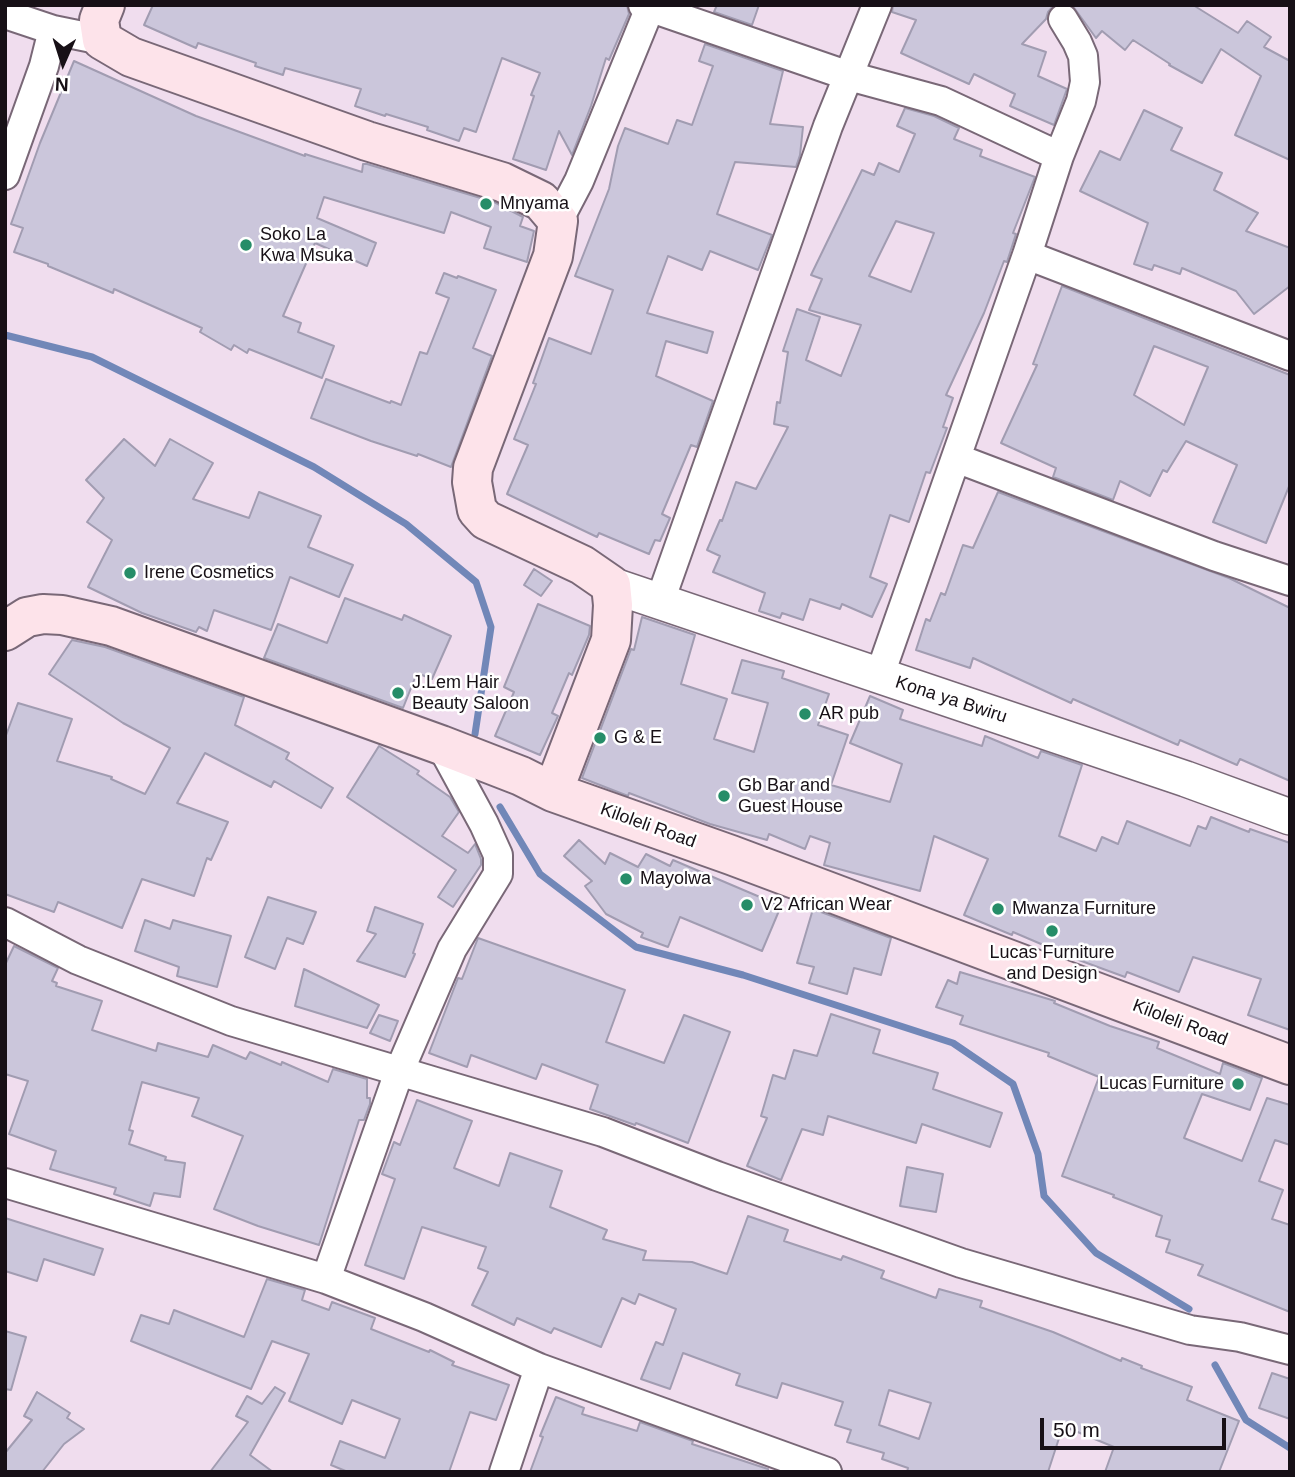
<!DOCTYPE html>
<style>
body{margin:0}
#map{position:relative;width:1295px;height:1477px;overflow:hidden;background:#f0ddee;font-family:Helvetica,sans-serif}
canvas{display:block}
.frame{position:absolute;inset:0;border:7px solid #171016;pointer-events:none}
.north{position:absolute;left:28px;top:28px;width:70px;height:70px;-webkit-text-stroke:5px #fff;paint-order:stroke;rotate:183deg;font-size:19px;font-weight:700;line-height:28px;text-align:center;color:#171016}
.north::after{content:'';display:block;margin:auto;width:24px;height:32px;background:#171016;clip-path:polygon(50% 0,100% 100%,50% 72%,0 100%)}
.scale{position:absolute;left:1040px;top:1418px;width:186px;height:32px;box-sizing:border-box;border:4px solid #171016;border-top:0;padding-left:9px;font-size:21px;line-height:24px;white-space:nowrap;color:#171016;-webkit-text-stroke:5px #fff;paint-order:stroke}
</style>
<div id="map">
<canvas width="1295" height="1477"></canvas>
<div class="frame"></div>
<div class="north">N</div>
<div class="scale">50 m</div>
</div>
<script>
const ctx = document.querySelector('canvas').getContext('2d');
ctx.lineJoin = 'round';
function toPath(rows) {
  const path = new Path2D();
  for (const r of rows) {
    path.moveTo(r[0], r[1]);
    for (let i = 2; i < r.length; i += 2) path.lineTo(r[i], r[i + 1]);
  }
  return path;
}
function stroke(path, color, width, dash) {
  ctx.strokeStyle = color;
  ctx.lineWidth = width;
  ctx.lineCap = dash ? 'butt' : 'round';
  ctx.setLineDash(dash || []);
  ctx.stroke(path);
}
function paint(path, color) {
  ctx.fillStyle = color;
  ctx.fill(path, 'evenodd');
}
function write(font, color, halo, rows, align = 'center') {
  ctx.font = font + ' Helvetica,sans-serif';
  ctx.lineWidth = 5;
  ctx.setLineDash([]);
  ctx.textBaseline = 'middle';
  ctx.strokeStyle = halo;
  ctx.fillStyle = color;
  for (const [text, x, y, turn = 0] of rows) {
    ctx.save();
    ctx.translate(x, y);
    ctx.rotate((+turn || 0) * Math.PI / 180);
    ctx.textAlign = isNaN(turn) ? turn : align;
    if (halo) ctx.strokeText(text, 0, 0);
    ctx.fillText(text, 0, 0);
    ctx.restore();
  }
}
stroke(toPath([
 [5,335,92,357,314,467,406,524,476,582,491,627,475,734],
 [500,807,540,874,636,947,743,975,953,1043,1013,1084,1038,1154,1044,1196,1096,1253,1189,1309],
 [1215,1365,1246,1420,1290,1448]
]), '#7187b8', 7);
const building = toPath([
 [153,5,627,5,629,14,609,60,606,58,591,106,572,155,559,131,546,170,513,159,534,96,531,95,540,73,502,58,476,132,464,128,459,141,427,130,428,127,386,114,385,116,355,106,361,89,285,68,283,75,255,66,256,63,198,43,196,48,144,25,153,5],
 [717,5,759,5,752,25,714,12,717,5],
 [893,5,1054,5,1048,12,1046,19,1022,44,1046,52,1038,76,1067,89,1054,125,1010,106,1015,94,974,74,969,84,901,53,916,20,892,12,893,5],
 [1072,5,1193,5,1238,33,1247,21,1271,37,1264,47,1290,61,1290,160,1235,135,1261,76,1221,49,1202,83,1169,65,1170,64,1133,40,1125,50,1102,31,1096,38,1072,5],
 [705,44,783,71,770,124,803,127,800,155,796,167,735,162,717,214,772,235,758,270,710,251,702,270,668,256,647,313,713,332,707,353,666,341,656,376,713,401,697,447,691,445,662,514,670,518,660,541,655,540,649,554,599,533,597,537,507,494,528,445,514,439,536,384,533,383,549,338,591,354,613,290,575,276,609,189,618,146,625,128,668,144,677,120,692,125,713,66,699,61,705,44],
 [74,61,196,116,305,156,305,154,362,172,363,164,367,164,494,202,523,217,520,226,534,231,527,262,484,248,491,227,451,212,444,233,324,197,317,218,376,243,367,266,315,243,283,316,301,323,298,332,334,346,322,378,249,349,247,353,234,345,231,350,200,332,202,328,114,289,113,293,48,266,48,264,14,252,23,228,11,224,40,143,74,61],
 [905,108,934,116,959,128,954,139,982,150,980,156,1035,177,1013,233,1016,234,1007,262,1004,261,984,313,946,395,953,398,943,427,947,428,930,473,926,472,909,522,890,515,870,577,887,584,872,617,842,604,840,609,810,599,803,620,782,613,780,618,759,611,765,593,713,572,720,556,707,550,720,520,722,521,736,482,756,489,788,427,774,424,777,402,780,403,788,352,783,351,797,309,820,317,806,360,841,376,861,325,809,310,822,279,811,275,862,170,874,175,879,163,899,172,915,134,897,126,905,108],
 [896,221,934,233,911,292,869,276,896,221],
 [1144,110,1182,128,1171,150,1222,173,1214,190,1258,213,1246,231,1290,248,1290,286,1254,314,1236,291,1182,268,1180,274,1154,265,1152,270,1134,264,1148,223,1080,191,1100,151,1120,160,1144,110],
 [444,273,457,278,458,276,496,290,473,348,492,356,451,467,418,454,417,456,371,441,311,418,326,379,390,403,391,401,401,405,420,352,427,354,449,298,436,293,444,273],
 [1062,286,1290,375,1290,484,1266,543,1213,522,1237,465,1186,441,1167,472,1163,470,1150,496,1120,481,1113,500,1053,477,1056,468,1001,443,1037,365,1033,364,1062,286],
 [1154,346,1208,367,1184,425,1134,395,1154,346],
 [124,439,155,466,170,439,213,463,193,499,249,518,259,492,321,516,308,547,353,565,339,597,290,577,271,630,214,610,207,631,199,627,196,632,142,613,88,587,112,540,87,522,104,498,86,480,124,439],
 [998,492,1229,578,1290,608,1290,781,1240,759,1237,765,1180,740,1178,745,1073,699,1071,703,973,658,970,668,916,650,926,619,930,621,941,593,945,595,963,545,973,548,998,492],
 [534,569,552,581,541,596,524,585,534,569],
 [345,598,402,620,404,615,451,636,432,679,417,673,403,708,264,658,278,624,327,643,345,598],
 [538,604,590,626,589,635,572,675,569,673,552,713,558,716,540,755,495,736,514,692,504,687,538,604],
 [642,617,695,635,681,684,727,699,714,739,754,752,768,703,732,693,742,660,784,671,782,678,829,694,818,725,848,735,831,785,890,802,902,764,850,743,870,696,903,710,900,719,982,746,985,736,1038,758,1041,751,1082,765,1059,836,1096,851,1102,837,1118,844,1127,821,1190,846,1198,826,1206,829,1211,817,1249,832,1250,829,1290,843,1290,1030,1248,1015,1261,979,1193,957,1179,992,1127,972,1125,977,1076,959,1013,932,1012,935,964,915,988,859,934,836,920,891,824,865,830,843,810,836,805,849,769,834,767,840,710,824,629,793,628,796,582,778,631,649,634,650,642,617],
 [72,640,105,647,244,697,235,725,289,753,286,759,333,788,321,808,274,781,271,787,205,753,177,803,228,822,211,860,207,858,194,896,142,879,122,928,58,902,54,912,5,894,5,738,18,703,72,719,57,761,112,777,111,779,145,794,170,748,123,723,49,674,72,640],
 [379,746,419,771,417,774,450,797,459,812,442,836,468,853,475,844,481,859,481,865,453,907,438,897,456,870,347,797,379,746],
 [579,840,605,864,610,853,638,867,646,854,670,866,673,860,781,906,762,951,680,917,668,947,641,937,643,933,606,914,585,886,592,881,564,856,579,840],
 [268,897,316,912,303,944,287,938,275,969,245,957,268,897],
 [375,907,423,924,413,953,415,954,405,977,357,961,376,934,367,931,375,907],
 [813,909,891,938,881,975,854,968,847,994,809,983,814,967,797,963,813,909],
 [145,920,170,929,173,920,231,936,217,987,177,976,179,967,135,951,145,920],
 [478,938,625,990,606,1042,664,1063,684,1015,730,1032,688,1143,636,1123,635,1125,590,1109,598,1085,542,1064,536,1079,471,1055,467,1067,429,1053,458,978,462,979,478,938],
 [14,946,58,968,52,981,57,983,56,986,102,1001,92,1030,156,1051,158,1043,208,1057,213,1045,246,1059,250,1052,281,1065,282,1062,328,1082,333,1069,367,1079,367,1098,370,1098,370,1104,364,1120,359,1120,319,1245,258,1226,214,1209,243,1136,192,1116,199,1098,142,1082,129,1130,133,1131,129,1144,166,1157,165,1160,185,1163,180,1197,154,1193,150,1206,114,1194,116,1188,50,1169,56,1151,9,1134,28,1081,5,1074,5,965,14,946],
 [304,969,379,1005,367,1028,295,1006,304,969],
 [960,972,1055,1001,1054,1003,1110,1026,1159,1042,1157,1048,1220,1074,1223,1063,1262,1078,1250,1110,1202,1094,1184,1138,1242,1161,1267,1098,1290,1105,1290,1145,1275,1140,1259,1181,1283,1190,1272,1219,1290,1225,1290,1312,1198,1275,1203,1265,1166,1252,1170,1240,1156,1236,1162,1216,1113,1197,1114,1195,1062,1176,1099,1077,1048,1056,1049,1053,960,1024,963,1016,936,1007,948,980,957,984,960,972],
 [831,1014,880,1030,873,1053,938,1073,933,1089,1002,1113,990,1147,922,1124,916,1143,828,1116,823,1135,802,1129,781,1180,747,1166,767,1118,761,1116,773,1075,785,1079,794,1050,817,1056,831,1014],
 [379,1015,398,1021,390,1041,370,1033,379,1015],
 [417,1100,472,1121,454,1168,499,1186,510,1153,562,1171,550,1207,607,1230,603,1239,646,1251,643,1260,692,1262,727,1274,748,1216,788,1230,784,1241,841,1260,843,1256,884,1271,881,1278,936,1298,939,1289,982,1301,980,1307,1053,1332,1121,1361,1122,1358,1142,1366,1141,1368,1192,1387,1187,1400,1239,1421,1219,1472,1105,1472,1114,1447,1063,1426,1048,1472,907,1472,908,1468,882,1459,884,1453,847,1442,851,1430,835,1425,843,1402,782,1383,777,1398,736,1385,740,1374,683,1353,670,1389,641,1379,656,1342,663,1345,676,1309,639,1294,635,1304,622,1298,601,1347,554,1328,551,1333,517,1318,514,1325,472,1305,488,1272,478,1268,486,1247,422,1227,404,1279,365,1265,395,1179,382,1174,394,1142,400,1145,417,1100],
 [889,1390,931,1403,919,1439,879,1425,889,1390],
 [907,1167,943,1174,936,1212,900,1206,907,1167],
 [5,1218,103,1249,94,1275,44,1259,37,1281,5,1271,5,1218],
 [267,1279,305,1290,302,1300,329,1310,332,1302,375,1318,371,1329,429,1352,430,1350,454,1362,452,1365,509,1385,496,1420,470,1412,449,1472,348,1472,331,1465,340,1441,385,1458,400,1419,352,1400,342,1424,289,1401,309,1354,272,1341,251,1389,131,1341,141,1315,169,1324,174,1310,244,1337,267,1279],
 [5,1331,26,1337,11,1390,5,1389,5,1331],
 [1272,1373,1290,1379,1290,1419,1259,1408,1272,1373],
 [275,1387,285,1393,250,1455,273,1472,210,1472,248,1422,236,1416,247,1396,262,1404,275,1387],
 [37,1392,70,1413,67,1418,84,1429,64,1444,42,1472,5,1472,5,1453,32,1420,24,1416,37,1392],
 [556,1397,584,1408,582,1414,637,1431,640,1422,693,1441,692,1444,768,1469,768,1472,530,1472,543,1437,540,1436,556,1397]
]);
paint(building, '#cbc6db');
stroke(building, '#a19cb1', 2);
const minor = toPath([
 [643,5,849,76,941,101,1059,156],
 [5,14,53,30,102,40],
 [5,175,44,66,53,30],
 [558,221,579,181,651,5],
 [1027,255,1290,356],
 [956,458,1214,556,1290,581],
 [660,601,828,126,877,5],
 [879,677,1027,255,1059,156,1081,101,1085,82,1083,56,1077,42,1063,19],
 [5,922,78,960,231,1021,603,1132,717,1176,961,1263,1190,1330,1240,1337,1290,1350],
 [5,1183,326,1279,424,1317,539,1368,827,1472],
 [326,1279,399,1072,452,949,498,874,498,855,484,824,441,745],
 [504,1472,539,1368]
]);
const tertiary = toPath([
 [611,585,1186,779,1290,817]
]);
const secondary = toPath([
 [105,5,99,20,102,40,131,57,367,141,502,182,541,201,558,221,553,256,473,468,472,482,477,510,486,520,582,565,611,585,613,605,611,640,553,792],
 [5,631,27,617,43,614,62,615,111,626,441,745,521,776,553,792,731,855,1290,1065]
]);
stroke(minor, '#796877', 32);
stroke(tertiary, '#796877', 38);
stroke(secondary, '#796877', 42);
stroke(minor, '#fff', 28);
stroke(tertiary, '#fff', 35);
stroke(secondary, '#fde3ea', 38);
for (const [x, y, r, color] of [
 [486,204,7,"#268d68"],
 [246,245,7,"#268d68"],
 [130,573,7,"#268d68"],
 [398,693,7,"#268d68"],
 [805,714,7,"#268d68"],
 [600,738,7,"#268d68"],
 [724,796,7,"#268d68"],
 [626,879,7,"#268d68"],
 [747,905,7,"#268d68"],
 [998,909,7,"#268d68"],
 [1052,931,7,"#268d68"],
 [1238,1084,7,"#268d68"]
]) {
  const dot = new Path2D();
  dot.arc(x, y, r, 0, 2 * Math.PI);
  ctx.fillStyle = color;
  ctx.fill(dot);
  stroke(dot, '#fff', 2.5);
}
write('18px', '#171016', '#fff', [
 ["Mnyama",500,204],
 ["Soko La",260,235],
 ["Kwa Msuka",260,256],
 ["Irene Cosmetics",144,573],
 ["J.Lem Hair",412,683],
 ["Beauty Saloon",412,704],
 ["AR pub",819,714],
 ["G & E",614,738],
 ["Gb Bar and",738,786],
 ["Guest House",738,807],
 ["Mayolwa",640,879],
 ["V2 African Wear",761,905],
 ["Mwanza Furniture",1012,909],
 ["Lucas Furniture",1052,953,"center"],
 ["and Design",1052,974,"center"],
 ["Lucas Furniture",1224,1084,"right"]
], 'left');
write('18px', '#171016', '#fff', [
 ["Kona ya Bwiru",951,700,18],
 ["Kiloleli Road",648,826,20],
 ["Kiloleli Road",1180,1023,21]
]);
</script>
